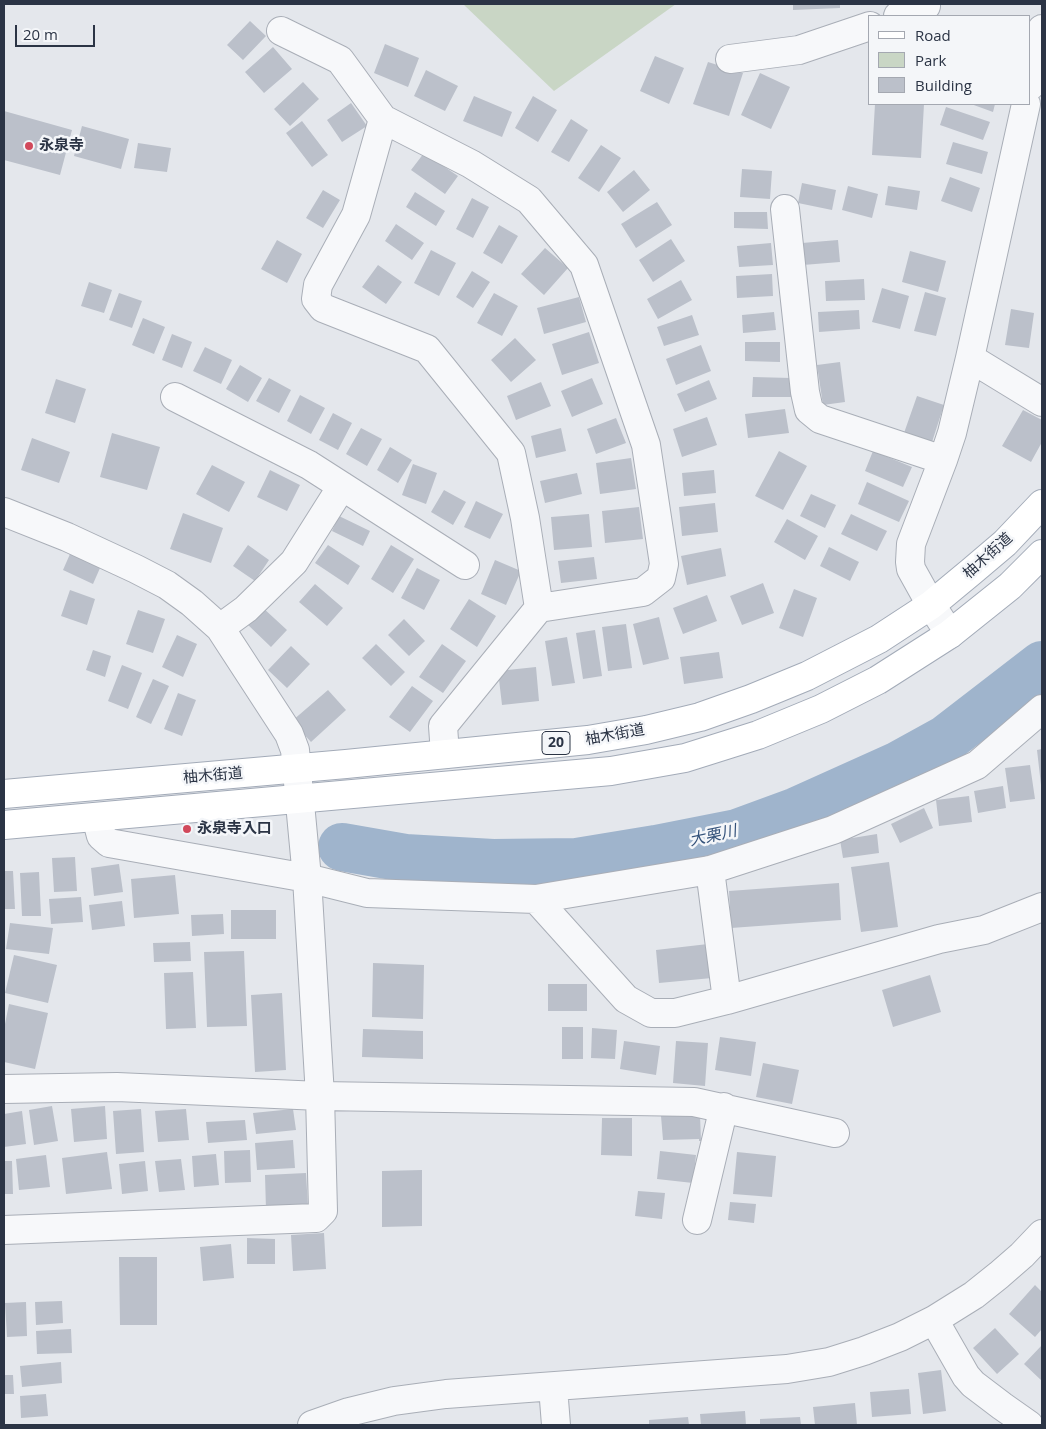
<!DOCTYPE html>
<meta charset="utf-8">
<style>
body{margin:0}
#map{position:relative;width:1046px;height:1429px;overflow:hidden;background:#e4e7ec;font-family:"Open Sans",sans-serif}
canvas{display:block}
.frame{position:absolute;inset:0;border:5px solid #2b3445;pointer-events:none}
.legend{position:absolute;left:868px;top:15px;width:162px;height:90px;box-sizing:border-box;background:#f4f6f9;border:1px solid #a4a8b1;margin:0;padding:6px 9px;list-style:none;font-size:15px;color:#2b3445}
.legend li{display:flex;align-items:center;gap:10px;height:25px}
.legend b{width:25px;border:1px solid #a4a8b1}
.scale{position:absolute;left:15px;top:25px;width:80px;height:22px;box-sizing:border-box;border:2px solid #2b3445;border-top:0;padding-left:6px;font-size:15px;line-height:18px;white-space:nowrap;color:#2b3445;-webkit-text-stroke:4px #f4f6f9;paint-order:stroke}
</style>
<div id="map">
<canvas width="1046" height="1429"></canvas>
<div class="frame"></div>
<ul class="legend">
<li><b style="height:6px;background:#fff"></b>Road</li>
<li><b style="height:14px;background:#c9d6c5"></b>Park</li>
<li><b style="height:14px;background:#bbc0ca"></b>Building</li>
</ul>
<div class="scale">20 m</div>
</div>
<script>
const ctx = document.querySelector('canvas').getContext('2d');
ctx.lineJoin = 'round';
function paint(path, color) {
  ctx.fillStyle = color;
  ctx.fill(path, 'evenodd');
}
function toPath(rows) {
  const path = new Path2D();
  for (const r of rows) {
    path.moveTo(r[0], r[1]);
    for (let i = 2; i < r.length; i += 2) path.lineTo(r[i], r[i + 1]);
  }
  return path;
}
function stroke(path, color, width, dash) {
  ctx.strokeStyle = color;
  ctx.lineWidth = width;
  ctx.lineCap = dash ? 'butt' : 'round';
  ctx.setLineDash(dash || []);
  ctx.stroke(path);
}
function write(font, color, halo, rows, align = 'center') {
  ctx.font = font + ' "Open Sans","Noto Sans JP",sans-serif';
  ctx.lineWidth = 5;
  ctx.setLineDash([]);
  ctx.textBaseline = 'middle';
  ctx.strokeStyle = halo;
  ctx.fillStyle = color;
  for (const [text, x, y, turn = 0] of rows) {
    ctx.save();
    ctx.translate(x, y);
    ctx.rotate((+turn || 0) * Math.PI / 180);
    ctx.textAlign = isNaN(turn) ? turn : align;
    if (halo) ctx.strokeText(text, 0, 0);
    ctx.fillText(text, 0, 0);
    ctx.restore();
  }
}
paint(toPath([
 [463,4,676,4,554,91]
]), '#c9d6c5');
stroke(toPath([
 [342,847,405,858,493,863,577,862,656,849,737,833,797,811,897,766,946,739,1042,665]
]), '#9fb4cc', 48);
paint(toPath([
 [793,4,840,4,840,8,793,10],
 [250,21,266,36,243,60,227,45],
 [385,44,419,58,408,87,374,73],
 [273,47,292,69,264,93,245,72],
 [655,56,684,68,669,104,640,91],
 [708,62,743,73,729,116,693,104],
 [426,70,458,86,445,111,414,96],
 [760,73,790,87,771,129,741,115],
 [303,82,319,99,290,126,274,109],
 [474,96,512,112,502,137,463,121],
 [533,96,557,110,538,142,515,128],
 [351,103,367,126,342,142,327,120],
 [875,104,924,104,921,158,872,155],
 [971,104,995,104,993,112],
 [946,107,990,122,983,140,940,125],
 [4,111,72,130,60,175,4,160],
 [571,119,588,130,569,162,551,152],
 [302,121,328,155,312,167,286,133],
 [82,126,129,139,121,169,74,156],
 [953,142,988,152,982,174,946,164],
 [138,143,171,148,167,172,134,168],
 [601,145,621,158,599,192,578,178],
 [424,153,458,176,445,194,411,170],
 [742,169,772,171,770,199,740,197],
 [634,170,650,190,623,212,607,192],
 [950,177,980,188,972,212,941,201],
 [802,183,836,190,832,210,798,203],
 [848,186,878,194,872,218,842,210],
 [888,186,920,191,917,210,885,205],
 [323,190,340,200,323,228,306,218],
 [415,192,445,211,436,226,406,207],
 [472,198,489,207,473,238,456,229],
 [657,202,672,225,636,248,621,224],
 [734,212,767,212,768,229,734,228],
 [396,224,424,243,412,260,385,241],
 [499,225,518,236,502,264,483,253],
 [671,239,685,261,653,282,639,260],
 [277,240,302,254,287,283,261,269],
 [838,240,840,262,803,265,802,243],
 [771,243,773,265,739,267,737,246],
 [545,248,568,268,544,295,521,274],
 [431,250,456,263,439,296,414,283],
 [910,251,946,261,938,292,902,282],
 [378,265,402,282,386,304,362,287],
 [472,271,490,282,473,308,456,297],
 [772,274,773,296,737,298,736,276],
 [864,279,865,300,826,301,825,281],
 [681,280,692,300,658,319,647,299],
 [89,282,112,290,104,313,81,306],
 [882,288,909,296,900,329,872,322],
 [925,292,946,298,936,336,914,331],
 [119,293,142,301,132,328,109,320],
 [494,293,518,306,502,336,477,323],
 [579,297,586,322,544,334,537,308],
 [1011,309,1034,313,1029,348,1005,345],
 [859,310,860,329,819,332,818,312],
 [774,312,776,330,743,333,742,315],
 [692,315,699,335,664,346,657,327],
 [143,318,165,327,154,354,132,345],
 [589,332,599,363,562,375,552,344],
 [172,334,192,342,182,368,162,360],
 [515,338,536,360,511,382,491,360],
 [745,342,780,342,780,362,745,361],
 [701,345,711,371,676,385,666,359],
 [205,347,232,360,221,384,193,371],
 [840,362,845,402,823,405,817,365],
 [240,365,262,378,248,402,226,389],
 [753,377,791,378,791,397,752,397],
 [269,378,291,390,279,413,256,401],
 [592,378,603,404,572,417,561,391],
 [56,379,86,389,75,423,45,413],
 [709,380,717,399,685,412,677,394],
 [541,382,551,406,516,420,507,396],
 [300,395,325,408,311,434,287,421],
 [917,396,944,405,932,442,904,433],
 [785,409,789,433,748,438,745,414],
 [1023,410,1042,420,1042,442,1031,462,1002,446],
 [333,413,352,423,338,450,319,440],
 [707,417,717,445,682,457,673,429],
 [616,418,626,443,596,454,587,429],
 [361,428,382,439,367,466,346,454],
 [561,428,566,451,536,458,531,436],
 [112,433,160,447,147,490,100,477],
 [32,438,70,452,59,483,21,470],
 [390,447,412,460,398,483,377,470],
 [779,451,807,466,783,510,755,496],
 [873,451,912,467,903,487,865,471],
 [631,458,636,489,600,494,596,463],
 [413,464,437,473,426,504,402,495],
 [212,465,245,482,229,512,196,494],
 [270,470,300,485,287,511,257,497],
 [714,470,716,493,684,496,682,473],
 [577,473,582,494,545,503,540,481],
 [867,482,909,501,899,522,858,504],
 [444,490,466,502,453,525,431,512],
 [811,494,836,505,825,528,800,516],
 [476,501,503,514,490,539,464,527],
 [715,503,718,532,682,536,679,507],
 [639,507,643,539,605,543,602,511],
 [183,513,223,528,211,563,170,549],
 [589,514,592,547,554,550,551,517],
 [851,514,887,531,877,551,841,534],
 [339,516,370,531,363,546,332,531],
 [787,519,818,536,805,560,774,542],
 [248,545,269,560,255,581,233,566],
 [328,545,360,566,348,585,315,563],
 [391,545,414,559,393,593,371,579],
 [829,547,859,562,850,581,820,566],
 [721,548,726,576,687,585,681,556],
 [70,554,100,568,93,584,63,570],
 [594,557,597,579,561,583,558,561],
 [495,560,521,571,506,605,481,594],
 [417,568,440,580,424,610,401,598],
 [763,583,774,613,742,625,730,596],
 [315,584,343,608,327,626,299,602],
 [794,589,817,598,803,637,779,628],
 [70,590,95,599,87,625,61,616],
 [707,595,717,621,683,634,673,608],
 [469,599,496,616,477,647,450,629],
 [262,607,287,630,271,647,246,623],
 [138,610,165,619,153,653,126,644],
 [659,617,669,659,643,665,633,624],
 [404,619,425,641,409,656,388,635],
 [626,624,632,668,608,671,602,627],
 [595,630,602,676,583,679,576,633],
 [177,635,197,644,183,677,162,667],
 [567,637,575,683,552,686,545,641],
 [376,644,405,672,391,686,362,658],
 [442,644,466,661,443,693,419,677],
 [291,646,310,664,287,688,268,670],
 [93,650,111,656,105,677,86,670],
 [719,652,723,678,684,684,680,657],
 [122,665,142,673,128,709,108,701],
 [536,667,539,701,502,705,498,671],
 [153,679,169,686,151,724,136,717],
 [412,686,433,701,410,732,389,717],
 [328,690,346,710,311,742,292,721],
 [178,693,196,700,182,736,164,729],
 [1042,749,1042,785,1041,785,1037,750],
 [1030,765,1035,799,1010,802,1005,768],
 [1003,786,1006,808,978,813,974,791],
 [969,796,972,822,939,826,936,800],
 [924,808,933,828,900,843,891,824],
 [877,834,879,853,843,858,840,840],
 [75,857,77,891,54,892,52,858],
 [889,862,898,927,861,932,851,867],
 [119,864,123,892,94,896,91,868],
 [4,871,13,871,15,909,4,909],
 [39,872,41,916,22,916,20,873],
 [175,875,179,914,134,918,131,879],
 [839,883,841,920,731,928,729,891],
 [81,897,83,922,51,924,49,899],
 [122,901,125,926,92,930,89,905],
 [231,910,276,910,276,939,231,939],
 [223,914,224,934,192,936,191,915],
 [10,923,53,928,49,954,6,949],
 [190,942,191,961,154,962,153,943],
 [708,944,712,978,659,983,656,950],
 [244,951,247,1026,207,1027,204,952],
 [14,955,57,965,48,1003,5,993],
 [373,963,424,965,423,1019,372,1017],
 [193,972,196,1028,166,1029,164,973],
 [930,975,941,1012,893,1027,882,990],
 [548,984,587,984,587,1011,548,1011],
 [282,993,286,1070,255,1072,251,995],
 [9,1004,48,1013,35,1069,4,1062,4,1029],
 [562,1027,583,1027,583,1059,562,1059],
 [592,1028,617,1030,615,1059,591,1058],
 [363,1029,423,1031,423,1059,362,1057],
 [720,1037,756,1042,751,1076,715,1070],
 [624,1041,660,1046,656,1075,620,1069],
 [676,1041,708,1043,705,1086,673,1083],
 [763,1063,799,1070,792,1104,756,1097],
 [52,1106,58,1141,34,1145,29,1110],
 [105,1106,107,1139,74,1142,71,1109],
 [141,1109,144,1152,116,1154,113,1111],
 [186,1109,189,1140,158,1142,155,1111],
 [293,1109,296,1130,256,1134,253,1113],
 [22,1111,26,1144,4,1147,4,1114],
 [700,1115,701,1141,699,1141,699,1139,663,1140,661,1116],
 [602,1118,632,1118,632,1156,601,1155],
 [245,1120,247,1140,208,1143,206,1122],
 [293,1140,295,1168,257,1170,255,1143],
 [250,1150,251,1182,225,1183,224,1151],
 [660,1151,696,1155,693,1183,657,1179],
 [107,1152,112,1189,66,1194,62,1158],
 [737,1152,776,1156,772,1197,733,1194],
 [216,1154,219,1185,194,1187,192,1156],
 [46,1155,50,1187,19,1190,16,1159],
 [181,1159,185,1190,159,1192,155,1161],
 [4,1161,12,1161,13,1194,4,1194],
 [145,1161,148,1191,122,1194,119,1164],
 [422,1170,422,1226,382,1227,382,1171],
 [306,1173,308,1208,266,1210,265,1175],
 [638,1191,665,1193,662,1219,635,1216],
 [730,1202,756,1204,754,1223,728,1220],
 [324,1233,326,1269,293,1271,291,1235],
 [247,1238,275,1239,275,1264,247,1264],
 [231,1244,234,1278,203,1281,200,1247],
 [119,1257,157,1257,157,1325,120,1325],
 [1035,1285,1042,1292,1042,1329,1035,1337,1009,1314],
 [62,1301,63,1323,36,1325,35,1302],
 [26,1302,27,1336,7,1337,5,1303],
 [995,1328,1019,1354,997,1374,973,1348],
 [71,1329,72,1353,37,1354,36,1331],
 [1042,1345,1042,1381,1024,1364],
 [61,1362,62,1383,22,1387,20,1366],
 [941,1370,946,1411,923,1414,918,1373],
 [4,1375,13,1375,14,1394,4,1394],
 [909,1389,911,1414,872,1417,870,1392],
 [46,1394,48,1416,21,1418,20,1396],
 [855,1403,857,1425,815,1425,813,1407],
 [745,1411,746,1425,701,1425,700,1414],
 [688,1417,689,1425,649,1425,649,1420],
 [800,1417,801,1425,760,1425,760,1419]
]), '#bbc0ca');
const minor = toPath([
 [898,16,926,6],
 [281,31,340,60,383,119,356,215,318,285,316,299,323,308,427,349,511,453,525,518,539,608,443,726,445,754],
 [730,59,799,50,870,26],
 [1030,86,1042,29],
 [383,119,471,164,529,200,584,265,646,445,664,564,661,578,643,592,539,608],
 [785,209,805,392,809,410,820,419,943,460],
 [970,358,1042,402],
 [175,397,309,465,465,565],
 [4,512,67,537,136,569,167,585,192,603,220,628,289,734,295,750,307,878,320,1096,323,1211,316,1218,4,1230],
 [220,628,246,609,294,562,342,486],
 [950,634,931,605,911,569,910,562,911,544,943,460,952,433,970,358,1026,104],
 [96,817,101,836,109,843,307,878,367,893,536,899,626,999,651,1013,675,1013,727,1000,939,939,984,930,1042,907],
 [710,870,727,1000],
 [536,899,710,870,833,830,977,765,1042,709],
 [4,1089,117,1087,320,1096,694,1102,835,1133],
 [697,1220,724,1107],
 [934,1320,966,1376,973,1384,1002,1406,1029,1425],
 [553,1387,556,1425],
 [312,1425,349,1412,394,1401,446,1394,787,1369,829,1362,864,1351,900,1337,934,1320,974,1295,999,1275,1022,1255,1042,1234]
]);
const major = toPath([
 [4,794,346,764,588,740,646,730,700,717,751,699,807,676,879,639,931,605,972,571,1005,543,1042,504],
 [4,825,611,771,685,758,758,735,821,709,878,680,950,634,1010,586,1042,554]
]);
stroke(minor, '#a9aeb7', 30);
stroke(major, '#a3abb8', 30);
stroke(minor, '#f7f8fa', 28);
stroke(major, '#fff', 28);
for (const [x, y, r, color] of [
 [29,146,5,"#d1495b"],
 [187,829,5,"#d1495b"]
]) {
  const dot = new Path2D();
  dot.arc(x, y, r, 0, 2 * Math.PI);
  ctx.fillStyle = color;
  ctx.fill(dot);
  stroke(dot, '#f4f6f9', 2);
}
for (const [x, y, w] of [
 [556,743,28]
]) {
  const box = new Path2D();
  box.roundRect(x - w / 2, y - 11.5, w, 23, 4);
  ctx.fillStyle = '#f4f6f9';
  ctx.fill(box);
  stroke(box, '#2b3445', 1);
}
write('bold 14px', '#2b3445', null, [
 ["20",556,743]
]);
write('bold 15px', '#2b3445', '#f4f6f9', [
 ["永泉寺",39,146],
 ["永泉寺入口",197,829]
], 'left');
write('15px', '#2b3445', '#f4f6f9', [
 ["柚木街道",988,556,-42],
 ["柚木街道",615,735,-10],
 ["柚木街道",213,776,-5]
]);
write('italic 16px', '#34527a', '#f4f6f9', [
 ["大栗川",713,836,-12]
]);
</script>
